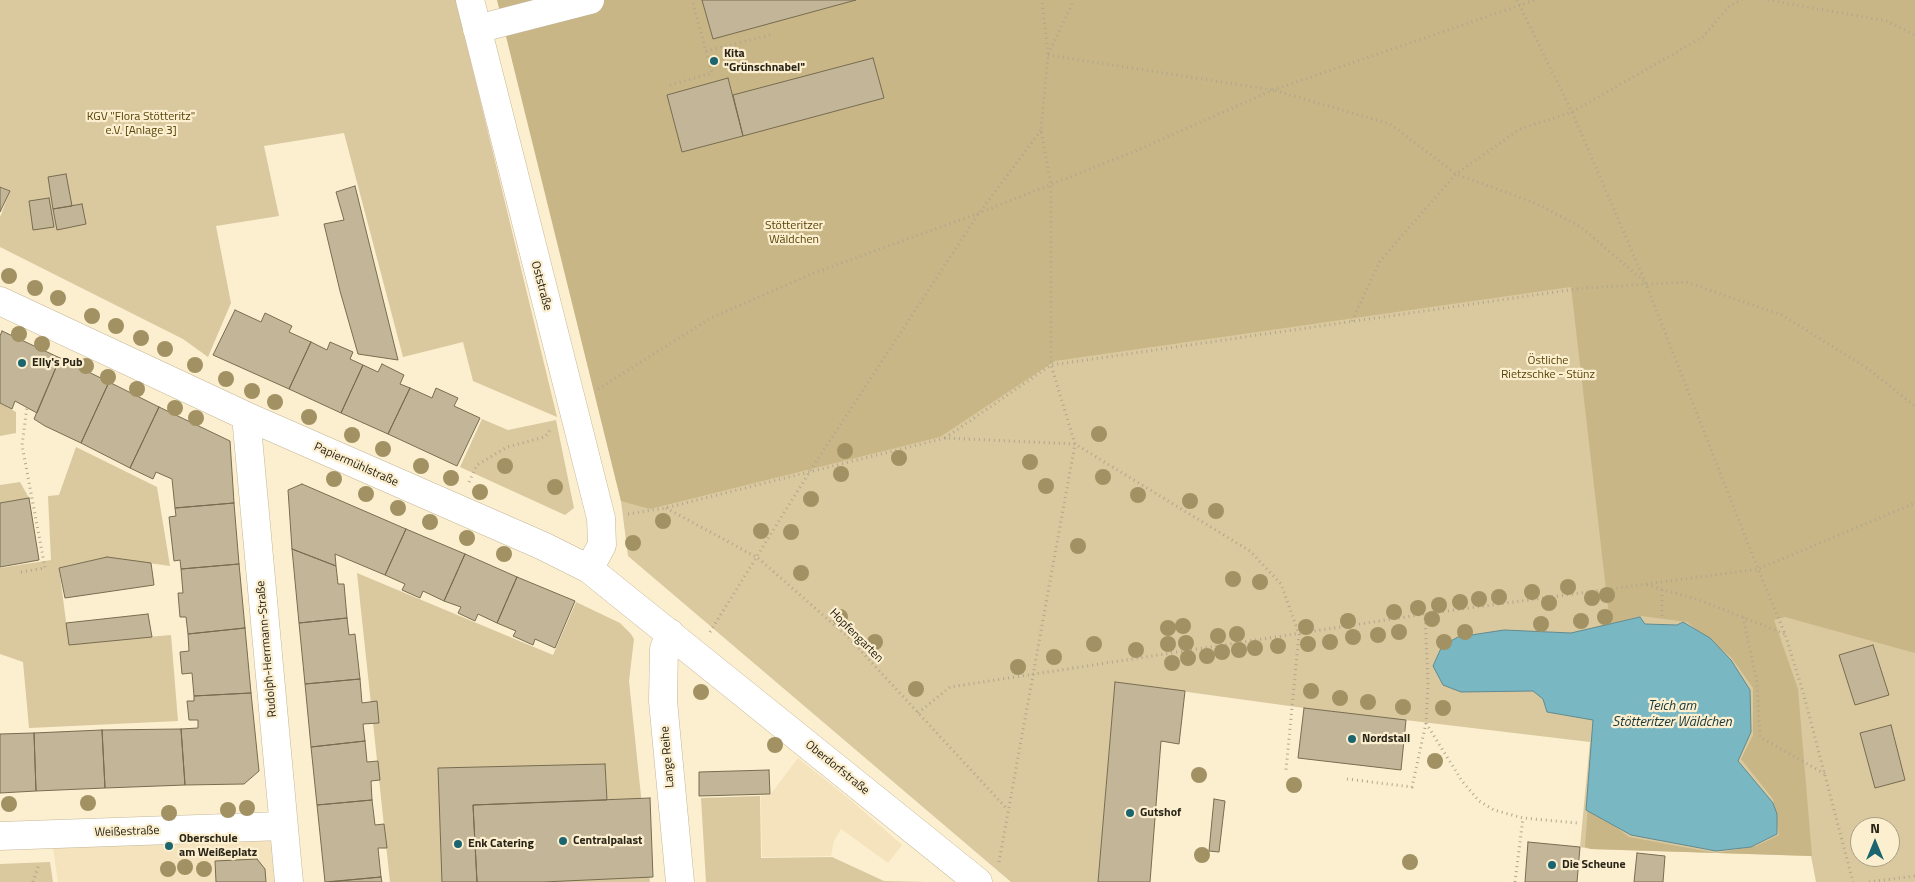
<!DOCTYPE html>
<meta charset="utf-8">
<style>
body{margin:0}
#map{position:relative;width:1915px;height:882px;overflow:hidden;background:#fcefcf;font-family:"Titillium Web",sans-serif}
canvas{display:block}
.north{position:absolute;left:1850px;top:817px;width:50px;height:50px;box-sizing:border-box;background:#fcefcf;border:1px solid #a89e86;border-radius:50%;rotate:0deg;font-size:14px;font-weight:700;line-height:20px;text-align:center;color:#292418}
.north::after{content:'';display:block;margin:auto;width:18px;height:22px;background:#1a6570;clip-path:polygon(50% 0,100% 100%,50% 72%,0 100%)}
</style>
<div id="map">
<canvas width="1915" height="882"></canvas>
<div class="north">N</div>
</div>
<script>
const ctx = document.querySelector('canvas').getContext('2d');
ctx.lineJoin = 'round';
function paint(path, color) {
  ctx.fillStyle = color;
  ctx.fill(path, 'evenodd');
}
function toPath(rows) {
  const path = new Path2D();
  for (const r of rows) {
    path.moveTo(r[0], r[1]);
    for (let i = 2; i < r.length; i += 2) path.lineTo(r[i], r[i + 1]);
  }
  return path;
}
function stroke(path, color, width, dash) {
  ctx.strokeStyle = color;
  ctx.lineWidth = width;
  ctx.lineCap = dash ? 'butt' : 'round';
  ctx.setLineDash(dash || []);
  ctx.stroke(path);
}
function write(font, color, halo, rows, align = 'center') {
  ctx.font = font + ' "Titillium Web",sans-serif';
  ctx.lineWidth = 4.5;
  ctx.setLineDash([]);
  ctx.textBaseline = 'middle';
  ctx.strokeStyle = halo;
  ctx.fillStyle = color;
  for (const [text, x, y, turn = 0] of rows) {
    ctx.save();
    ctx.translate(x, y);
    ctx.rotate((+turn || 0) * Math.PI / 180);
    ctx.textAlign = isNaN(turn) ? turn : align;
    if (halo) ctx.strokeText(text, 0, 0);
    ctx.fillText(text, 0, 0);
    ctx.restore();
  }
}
paint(toPath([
 [798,758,853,802,902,845,888,863,841,829,834,841,831,856,762,857,761,796,770,795],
 [283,826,289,882,58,882,51,834]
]), '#f4e3bc');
paint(toPath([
 [0,0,456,0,557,417,473,381,463,342,403,357,344,133,264,146,279,216,216,226,231,303,208,357,183,339,0,247,0,217,10,191,0,186],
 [1915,0,1915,882,1816,882,1811,856,1591,849,1580,847,1590,742,1304,708,1115,682,1098,882,1011,882,628,556,621,501,546,196],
 [1860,827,1890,827,1890,857,1860,857],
 [0,403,16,412,16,433,0,436],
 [482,419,508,430,556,420,574,508,565,515,460,467],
 [76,447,157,487,170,566,107,557,59,568,69,644,171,635,178,721,29,728,23,662,0,654,0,568,51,560,48,496,59,495],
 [20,482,29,498,0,503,0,485],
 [357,573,553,655,576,602,620,623,631,634,634,639,629,681,650,882,390,882],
 [760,796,761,858,832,857,884,881,927,882,706,882,701,798],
 [50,862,53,882,0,882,0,864]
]), '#dac89e');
paint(toPath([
 [497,0,1915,0,1915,653,1785,617,1774,620,1798,689,1812,856,1591,849,1585,847,1588,806,1629,837,1716,853,1756,846,1779,835,1773,799,1741,759,1753,735,1753,688,1731,657,1687,622,1641,616,1610,624,1571,287,1055,361,940,437,650,509,621,501]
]), '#c9b687');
const water = toPath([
 [1640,617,1645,624,1677,625,1683,622,1710,638,1731,660,1750,690,1751,732,1738,761,1773,803,1777,814,1777,834,1751,847,1716,851,1631,835,1586,810,1593,720,1547,712,1543,699,1533,691,1461,692,1443,685,1433,666,1442,646,1458,637,1504,630,1571,633,1640,617]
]);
paint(water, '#79b7c3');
stroke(water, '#618b90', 1);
const building = toPath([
 [702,0,856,0,713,39,702,0],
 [873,58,884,98,743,136,733,95,873,58],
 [728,78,743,136,682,152,667,95,728,78],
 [66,174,72,206,53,209,48,177,66,174],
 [355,186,398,360,358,354,340,291,324,224,344,220,336,192,355,186],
 [0,187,10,191,0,212,0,187],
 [49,198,54,227,33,230,29,201,49,198],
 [82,204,86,224,57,230,53,209,82,204],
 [235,310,261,322,265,313,292,326,289,332,311,342,289,389,213,355,235,310],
 [2,331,60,358,37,413,15,401,12,409,0,403,0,336,2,331],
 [311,342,327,350,330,342,353,352,350,359,363,365,341,413,289,389,311,342],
 [60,358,109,382,81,443,45,426,34,419,60,358],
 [382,364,404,375,400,384,410,388,388,434,341,413,363,365,378,372,382,364],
 [109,382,159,407,130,468,81,443,109,382],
 [410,388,432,398,436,388,458,398,454,406,480,418,457,466,388,434,410,388],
 [159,407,230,441,234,503,175,508,172,479,156,472,153,479,130,468,159,407],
 [302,484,406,529,385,575,335,554,336,566,292,549,288,490,302,484],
 [29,498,39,560,0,567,0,503,29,498],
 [234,503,239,564,181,569,180,560,174,561,169,517,176,516,175,508,234,503],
 [406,529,465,554,444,601,423,591,420,598,402,590,405,584,385,575,406,529],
 [292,549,336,566,338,584,344,584,347,618,299,623,292,549],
 [465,554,517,577,497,623,478,614,475,621,458,613,461,607,444,601,465,554],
 [107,557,151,563,154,585,65,598,59,568,107,557],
 [239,564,245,628,188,634,186,617,180,617,178,593,183,593,181,569,239,564],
 [517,577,575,601,555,648,535,639,533,645,513,636,516,631,497,623,517,577],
 [148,614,152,637,69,645,66,623,148,614],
 [347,618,349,635,355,634,360,679,305,684,299,623,347,618],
 [245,628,251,693,194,696,192,673,182,674,180,652,189,651,188,634,245,628],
 [1873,645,1889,695,1855,705,1839,655,1873,645],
 [360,679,362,703,377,701,379,723,363,724,365,741,311,747,305,684,360,679],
 [1115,682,1185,691,1179,744,1161,741,1150,882,1098,882,1115,682],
 [251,693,259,771,244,784,185,785,181,729,198,728,198,720,189,720,187,701,194,701,194,696,251,693],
 [1304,708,1406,720,1401,770,1298,758,1304,708],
 [1891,725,1905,780,1875,788,1860,733,1891,725],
 [181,729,185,785,105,788,102,730,181,729],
 [102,730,105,788,36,791,34,733,102,730],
 [34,733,36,791,0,793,0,734,34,733],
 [365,741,367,762,378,761,380,780,371,781,372,800,317,805,311,747,365,741],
 [605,764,607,800,473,805,477,882,442,882,438,768,605,764],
 [769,770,770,794,699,796,699,772,769,770],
 [650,798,653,877,543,882,477,882,473,805,650,798],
 [1214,799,1225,801,1219,852,1209,851,1214,799],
 [372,800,375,825,384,824,387,848,378,848,381,877,325,882,317,805,372,800],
 [1528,842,1580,847,1577,882,1525,882,1528,842],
 [1637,853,1665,856,1663,882,1634,882,1637,853],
 [257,859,265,869,266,882,216,882,215,861,257,859],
 [381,877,382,882,329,882,381,877]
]);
paint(building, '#c3b698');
stroke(building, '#786c50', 1);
const minor = toPath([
 [470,0,601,518,602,545,589,569],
 [477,29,590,0],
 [0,301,246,416,543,546,589,569,978,882],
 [246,416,289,882],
 [670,633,664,649,663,701,680,882],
 [0,836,283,826]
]);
stroke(minor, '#c3b698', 29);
stroke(toPath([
 [1517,0,1572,112,1646,284,1758,569,1915,503],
 [1768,0,1887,21,1915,35],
 [706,51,770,35],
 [1048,54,1074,0],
 [1048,55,1273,90,1390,124,1456,174,1535,203,1581,227,1646,283],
 [670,85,712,73,692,0],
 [1352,321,1380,261,1456,174,1520,129,1572,112,1703,37,1730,5,1742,0],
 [598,389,711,318,814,273,979,213,1133,152,1273,90,1535,0],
 [945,438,1051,365,1583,288,1686,282,1782,315,1867,368,1915,406],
 [469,482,477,465,507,447,545,437,550,430],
 [666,508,758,558,848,637,1008,810],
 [628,514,665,508,945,438,1075,444,1250,551,1281,584,1299,634,1286,770],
 [21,572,45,568,22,445,27,407],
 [1647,585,1699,600,1785,634],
 [1662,616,1662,589],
 [1743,617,1757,682,1760,737,1825,774],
 [710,632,810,471,979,213,1041,130],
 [918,713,950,687,1425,614,1758,569,1785,634,1803,692,1853,882],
 [1426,723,1462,781,1479,801,1494,810,1523,818,1577,823],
 [1347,779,1412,787,1426,723,1428,683,1425,614],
 [999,862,1075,444,1051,365,1051,185,1041,130,1048,55,1042,0],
 [33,882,39,864],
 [1515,882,1523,818],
 [1869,882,1915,876]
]), '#b0a68d', 3, [1, 4]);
stroke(minor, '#fff', 28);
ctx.fillStyle = '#a29162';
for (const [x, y] of [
 [9,276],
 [35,288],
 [58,298],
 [92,316],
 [116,326],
 [19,334],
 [141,338],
 [42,344],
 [165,349],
 [195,365],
 [86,366],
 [108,377],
 [226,379],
 [137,389],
 [252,391],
 [275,402],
 [175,408],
 [309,417],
 [196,418],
 [1099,434],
 [352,435],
 [383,449],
 [845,451],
 [899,458],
 [1030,462],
 [421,466],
 [505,466],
 [841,474],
 [1103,477],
 [451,478],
 [334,479],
 [1046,486],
 [555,487],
 [480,492],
 [366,494],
 [1138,495],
 [811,499],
 [1190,501],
 [398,508],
 [1216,511],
 [663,521],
 [430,522],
 [761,531],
 [791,532],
 [467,538],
 [633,543],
 [1078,546],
 [504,554],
 [801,573],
 [1233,579],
 [1260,582],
 [1568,587],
 [1532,592],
 [1607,595],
 [1499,597],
 [1592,598],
 [1479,599],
 [1460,602],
 [1549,603],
 [1439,605],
 [1418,608],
 [1394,612],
 [840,617],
 [1605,617],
 [1432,619],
 [1348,621],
 [1581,621],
 [1541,624],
 [1183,626],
 [1306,627],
 [1168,628],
 [1399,632],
 [1465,632],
 [1237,634],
 [1378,635],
 [1218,636],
 [1353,637],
 [875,642],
 [1330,642],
 [1444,642],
 [1186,643],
 [1094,644],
 [1168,644],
 [1308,644],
 [1278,646],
 [1255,648],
 [1136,650],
 [1239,650],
 [1222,652],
 [1207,656],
 [1054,657],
 [1188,658],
 [1172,663],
 [1018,667],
 [916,689],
 [1311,691],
 [701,692],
 [1340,698],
 [1368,702],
 [1403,707],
 [1443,708],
 [775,745],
 [1435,761],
 [1199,775],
 [1294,785],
 [88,803],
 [9,804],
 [247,808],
 [228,810],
 [169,813],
 [1202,855],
 [1410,862],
 [185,867],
 [168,869],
 [204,869]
]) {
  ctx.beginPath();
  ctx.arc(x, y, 8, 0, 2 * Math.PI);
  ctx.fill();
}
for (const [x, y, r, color] of [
 [714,61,5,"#1a6570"],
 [22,363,5,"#1a6570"],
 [1352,739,5,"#1a6570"],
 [1130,813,5,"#1a6570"],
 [563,841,5,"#1a6570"],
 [458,844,5,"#1a6570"],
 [169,846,5,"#1a6570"],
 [1552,865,5,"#1a6570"]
]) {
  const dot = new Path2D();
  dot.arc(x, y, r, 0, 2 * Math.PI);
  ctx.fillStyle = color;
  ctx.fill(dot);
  stroke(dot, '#fcefcf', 2);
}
write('bold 12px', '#292418', '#fcefcf', [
 ["Kita",724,54],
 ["\"Grünschnabel\"",724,68],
 ["Elly's Pub",32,363],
 ["Nordstall",1362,739],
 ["Gutshof",1140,813],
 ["Oberschule",179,839],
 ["am Weißeplatz",179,853],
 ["Centralpalast",573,841],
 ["Enk Catering",468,844],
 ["Die Scheune",1562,865]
], 'left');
write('12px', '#584408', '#fcefcf', [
 ["KGV \"Flora Stötteritz\"",141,117],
 ["e.V. [Anlage 3]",141,131],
 ["Stötteritzer",794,226],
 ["Wäldchen",794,240],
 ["Östliche",1548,361],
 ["Rietzschke - Stünz",1548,375]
]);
write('12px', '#292418', '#fcefcf', [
 ["Oststraße",541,286,75],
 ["Papiermühlstraße",356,465,24],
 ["Hopfengarten",856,636,45],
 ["Rudolph-Herrmann-Straße",267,649,-95],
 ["Lange Reihe",668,757,-95],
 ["Oberdorfstraße",837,768,39],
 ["Weißestraße",127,832,-2]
]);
write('italic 14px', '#17373c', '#fcefcf', [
 ["Teich am",1672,707],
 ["Stötteritzer Wäldchen",1672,723]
]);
</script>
